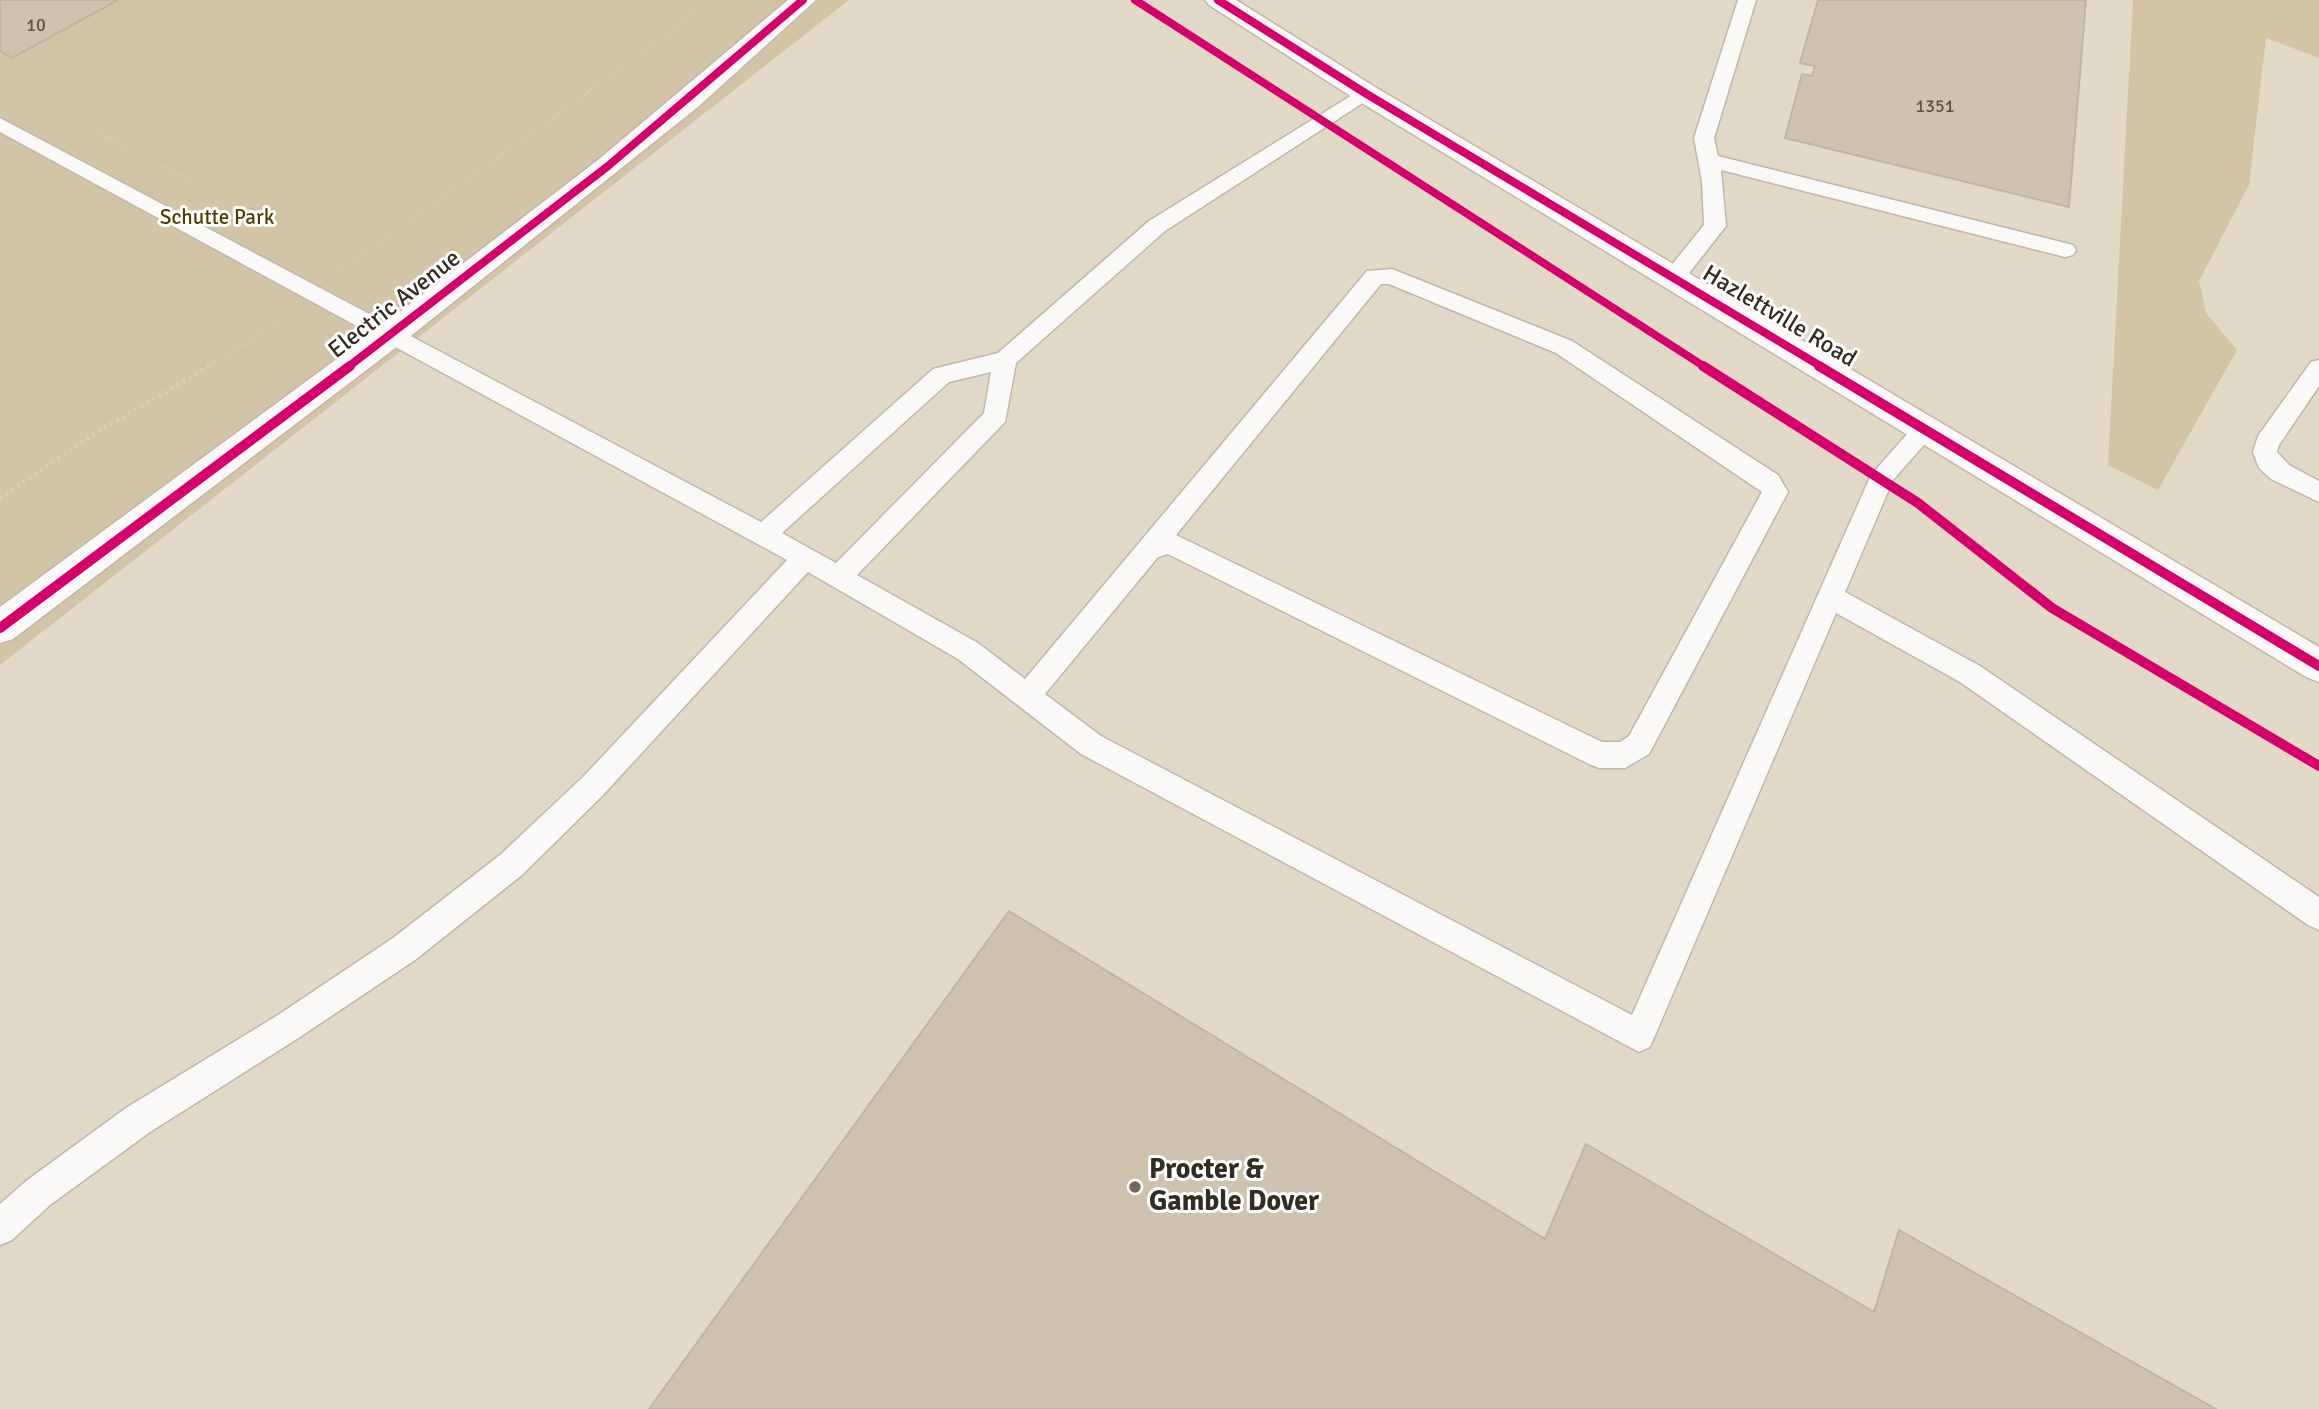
<!DOCTYPE html>
<style>
body{margin:0}
canvas{display:block;background:#e2d9c7}
</style>
<canvas width="2319" height="1409"></canvas>
<script>
const ctx = document.querySelector('canvas').getContext('2d');
ctx.lineJoin = 'round';
function paint(path, color) {
  ctx.fillStyle = color;
  ctx.fill(path, 'evenodd');
}
function toPath(rows) {
  const path = new Path2D();
  for (const r of rows) {
    path.moveTo(r[0], r[1]);
    for (let i = 2; i < r.length; i += 2) path.lineTo(r[i], r[i + 1]);
  }
  return path;
}
function stroke(path, color, width, dash) {
  ctx.strokeStyle = color;
  ctx.lineWidth = width;
  ctx.lineCap = dash ? 'butt' : 'round';
  ctx.setLineDash(dash || []);
  ctx.stroke(path);
}
function write(font, color, halo, rows, align = 'center') {
  ctx.font = font + ' Signika,sans-serif';
  ctx.lineWidth = 6;
  ctx.setLineDash([]);
  ctx.textBaseline = 'middle';
  ctx.strokeStyle = halo;
  ctx.fillStyle = color;
  for (const [text, x, y, turn = 0] of rows) {
    ctx.save();
    ctx.translate(x, y);
    ctx.rotate((+turn || 0) * Math.PI / 180);
    ctx.textAlign = isNaN(turn) ? turn : align;
    if (halo) ctx.strokeText(text, 0, 0);
    ctx.fillText(text, 0, 0);
    ctx.restore();
  }
}
paint(toPath([
 [0,0,849,0,0,665],
 [2133,0,2319,0,2319,58,2266,38,2249,185,2199,281,2206,313,2237,350,2158,490,2108,465]
]), '#d3c4a5');
const building = toPath([
 [0,0,118,0,12,58,0,51,0,0],
 [1818,0,2086,0,2069,207,1785,138,1802,74,1812,76,1815,66,1800,63,1818,0],
 [1009,911,1545,1239,1586,1144,1874,1312,1899,1230,2216,1409,649,1409,1009,911]
]);
paint(building, '#cfc3ad');
stroke(building, '#bdb6a8', 2);
const lane = toPath([
 [1738,0,1756,0,1714,138,1718,156,2073,245,2076,250,2073,255,2065,257,1721,170,1726,226,1682,282,1666,282,1663,277,1666,272,1704,225,1702,181,1694,138,1738,0],
 [1365,87,1372,89,1375,93,1372,97,1165,231,1016,363,1005,422,857,575,978,643,1025,679,1367,271,1392,269,1572,341,1778,475,1788,492,1649,754,1625,768,1599,768,1589,764,1168,554,1158,557,1045,694,1101,736,1632,1015,1871,475,1916,424,1925,421,1934,424,1937,430,1893,480,1845,592,1980,666,2319,897,2319,930,2308,925,1960,682,1836,613,1650,1047,1639,1052,1081,754,958,659,808,572,603,795,522,875,415,960,300,1037,150,1132,50,1205,12,1240,0,1245,0,1204,26,1181,126,1108,278,1015,393,938,500,855,583,777,787,560,0,132,0,118,761,522,933,369,998,353,1149,221,1365,87],
 [1381,284,1389,284,1556,353,1762,492,1629,736,1620,742,1602,742,1176,535,1381,284],
 [991,372,984,413,836,563,782,533,949,382,991,372],
 [2319,360,2319,386,2279,445,2277,452,2289,465,2319,481,2319,502,2271,479,2259,468,2253,452,2258,436,2311,362,2319,360]
]);
const street = toPath([
 [788,0,816,0,698,107,402,343,13,639,0,643,0,607,380,327,598,160,788,0]
]);
const secondary = toPath([
 [1205,0,1236,0,1375,87,2319,647,2319,682,2306,677,1355,99,1209,5,1205,0]
]);
stroke(lane, '#bfb8aa', 3);
stroke(street, '#bfb8aa', 3);
stroke(secondary, '#bfb8aa', 3);
stroke(toPath([
 [94,130,129,149],
 [157,164,192,182],
 [221,197,259,218],
 [339,271,576,102,689,18,707,0],
 [207,367,247,344,284,316]
]), '#d3d0cb', 3.5, [1, 3.5]);
stroke(toPath([
 [0,498,94,434,210,366]
]), '#d3d0cb', 4.5, [2, 5]);
paint(lane, '#fbf9f7');
paint(street, '#fbf9f7');
paint(secondary, '#fbf9f7');
stroke(toPath([
 [1135,0,1705,367],
 [1218,0,1365,93,1822,367],
 [348,367,608,166,803,0]
]), '#d6006c', 8);
stroke(toPath([
 [1703,366,1918,503,2052,608,2319,766],
 [1819,366,2319,666],
 [0,628,350,366]
]), '#d6006c', 10);
for (const [x, y, r, color] of [
 [1135,1187,7,"#70695a"]
]) {
  const dot = new Path2D();
  dot.arc(x, y, r, 0, 2 * Math.PI);
  ctx.fillStyle = color;
  ctx.fill(dot);
  stroke(dot, '#fff', 2.5);
}
write('18px', '#5b5344', null, [
 ["10",36,26],
 ["1351",1935,107]
]);
write('21px', '#533c00', '#fff', [
 ["Schutte Park",217,218]
]);
write('24px', '#332d20', '#fff', [
 ["Electric Avenue",395,305,-38],
 ["Hazlettville Road",1779,317,31]
]);
write('bold 28px', '#332d20', '#fff', [
 ["Procter &",1149,1171],
 ["Gamble Dover",1149,1203]
], 'left');
</script>
